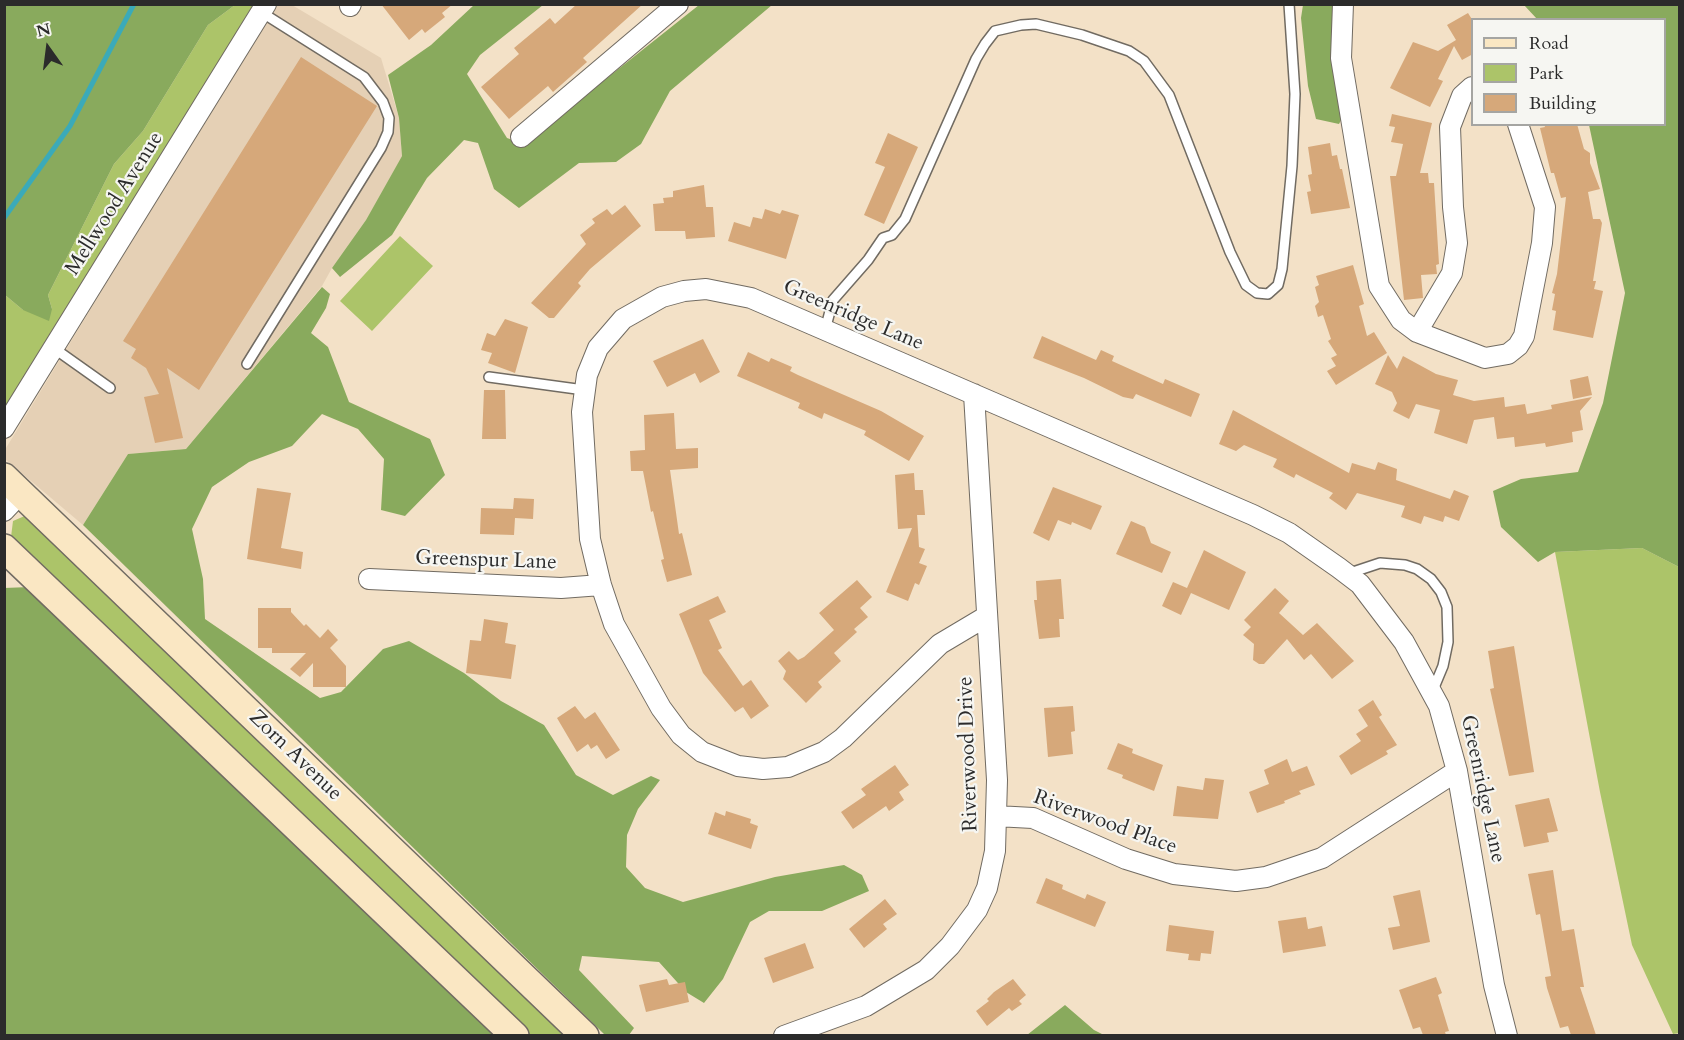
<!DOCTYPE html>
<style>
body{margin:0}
#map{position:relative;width:1684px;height:1040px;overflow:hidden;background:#f3e1c7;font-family:Cardo,serif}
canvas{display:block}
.frame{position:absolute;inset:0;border:6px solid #2b2b2b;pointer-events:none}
.legend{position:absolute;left:1471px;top:18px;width:195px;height:108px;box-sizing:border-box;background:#f6f6f2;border:2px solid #a5a5a2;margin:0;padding:8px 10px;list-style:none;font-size:18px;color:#2b2b2b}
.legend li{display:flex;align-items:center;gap:12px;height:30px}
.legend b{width:30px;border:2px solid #a5a5a2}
.north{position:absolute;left:18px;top:18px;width:60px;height:60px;-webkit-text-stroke:4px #f6f6f2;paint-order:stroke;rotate:346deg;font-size:16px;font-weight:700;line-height:24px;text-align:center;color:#2b2b2b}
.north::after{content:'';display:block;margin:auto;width:21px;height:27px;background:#2b2b2b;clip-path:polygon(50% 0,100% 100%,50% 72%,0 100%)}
</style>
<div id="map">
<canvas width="1684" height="1040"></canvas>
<div class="frame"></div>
<ul class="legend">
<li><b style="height:8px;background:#fae7c3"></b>Road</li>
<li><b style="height:16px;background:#acc469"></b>Park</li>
<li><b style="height:16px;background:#d6a87a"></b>Building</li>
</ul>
<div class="north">N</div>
</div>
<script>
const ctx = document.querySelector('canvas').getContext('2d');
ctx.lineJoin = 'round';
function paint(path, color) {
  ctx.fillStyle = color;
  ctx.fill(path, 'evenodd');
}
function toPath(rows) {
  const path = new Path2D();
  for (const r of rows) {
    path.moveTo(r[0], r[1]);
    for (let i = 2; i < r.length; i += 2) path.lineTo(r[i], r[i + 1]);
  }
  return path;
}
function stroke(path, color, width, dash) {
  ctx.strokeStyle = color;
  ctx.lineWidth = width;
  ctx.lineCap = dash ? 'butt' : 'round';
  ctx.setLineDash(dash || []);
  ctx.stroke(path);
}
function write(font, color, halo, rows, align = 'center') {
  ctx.font = font + ' Cardo,serif';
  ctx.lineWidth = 4.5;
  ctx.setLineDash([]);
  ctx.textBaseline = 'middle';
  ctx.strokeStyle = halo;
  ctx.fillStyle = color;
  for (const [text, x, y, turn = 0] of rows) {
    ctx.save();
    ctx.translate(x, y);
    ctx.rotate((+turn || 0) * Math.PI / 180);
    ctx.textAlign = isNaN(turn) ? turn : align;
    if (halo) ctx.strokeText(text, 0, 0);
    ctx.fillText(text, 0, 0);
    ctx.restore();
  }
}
paint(toPath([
 [276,5,292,5,381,58,399,118,402,156,366,220,332,268,322,286,186,449,128,454,83,525,5,459,6,448]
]), '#e5d0b5');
paint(toPath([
 [235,5,258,5,5,411,5,295,23,310,52,309,48,295,114,164,143,131,208,25],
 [400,236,433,266,372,331,340,301],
 [27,515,574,1035,525,1035,11,537,13,521],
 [1642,548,1679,567,1680,1033,1673,1034,1632,945,1600,792,1555,552]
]), '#acc469');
paint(toPath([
 [4,5,235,5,208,25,143,131,114,164,48,295,52,309,49,321,23,310,5,295],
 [474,5,543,5,480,55,467,74,507,138,524,144,699,5,772,5,670,91,641,144,616,162,579,163,519,208,494,189,478,143,464,140,427,178,392,235,340,277,332,268,366,220,402,156,399,118,388,75,431,45],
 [1303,5,1337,5,1346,110,1339,124,1316,119,1308,86,1301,18],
 [1524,5,1679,5,1679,567,1642,548,1555,552,1538,562,1501,527,1493,491,1521,479,1578,472,1603,403,1625,293,1589,125,1664,124,1664,20,1537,19],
 [322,287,330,294,326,308,311,333,328,347,349,402,430,439,445,475,405,516,381,510,384,459,358,429,322,414,292,446,249,462,212,487,192,529,203,579,205,619,320,698,341,692,383,649,409,641,464,673,501,701,544,725,576,775,613,795,651,776,660,780,638,809,627,835,626,867,645,888,683,902,775,877,844,865,862,875,869,891,822,911,769,911,750,922,723,979,704,1003,686,992,659,962,582,956,579,970,634,1028,629,1035,605,1035,83,525,128,454,186,449],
 [30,587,496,1035,5,1035,4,588],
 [1065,1005,1094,1030,1104,1035,1027,1035]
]), '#89aa5d');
stroke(toPath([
 [4,218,70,126,134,4]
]), '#3baab9', 5);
paint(toPath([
 [381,4,453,4,442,13,445,17,425,33,422,29,409,40],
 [577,4,643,4,583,58,587,62,553,92,548,86,509,119,481,87,519,54,514,48,550,18,555,24],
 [1468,13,1473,21,1473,54,1462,60,1454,46,1438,79,1443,81,1430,107,1390,88,1413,42,1438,51,1456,40,1447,25],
 [301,57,377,106,199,390,167,368,183,438,155,443,144,397,159,394,146,368,131,358,136,349,123,341],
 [1392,114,1432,123,1420,173,1428,173,1429,183,1434,183,1439,264,1436,265,1437,274,1421,275,1423,298,1404,300,1390,176,1396,176,1403,144,1391,142,1395,127,1389,126],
 [1544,124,1577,124,1584,149,1590,153,1590,163,1600,189,1588,192,1593,219,1600,219,1602,223,1593,281,1596,281,1594,289,1603,291,1593,338,1553,330,1556,311,1552,310,1555,294,1552,293,1557,274,1566,197,1561,198,1554,173,1551,173,1540,128,1545,127],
 [888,133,918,147,884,224,864,215,885,167,875,163],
 [1330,143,1332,156,1337,155,1340,169,1342,169,1350,208,1311,214,1307,192,1311,191,1308,175,1312,174,1308,147],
 [704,185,706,207,713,207,715,237,686,239,685,231,655,231,653,204,664,203,663,198,673,197,673,191],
 [625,205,641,226,590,269,578,283,581,286,554,318,549,318,531,303,586,244,580,235,595,223,592,219,607,209,612,215],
 [765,209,780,214,782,210,799,215,786,259,728,241,734,222,750,227,753,217,762,219],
 [1353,265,1364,304,1359,306,1367,336,1374,332,1387,353,1336,385,1327,371,1336,366,1331,358,1337,355,1328,341,1331,339,1323,315,1318,317,1315,306,1319,302,1315,287,1319,285,1316,276],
 [505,319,528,327,515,373,488,363,492,353,481,350,487,333,495,336],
 [1042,336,1096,360,1101,350,1114,356,1112,361,1163,384,1165,379,1200,394,1191,417,1136,394,1133,399,1123,397,1084,378,1033,358],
 [703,339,720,372,700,383,695,373,667,387,653,361],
 [748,352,769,362,771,358,792,367,790,371,798,375,881,411,924,436,909,461,864,435,866,431,824,413,822,419,798,408,800,403,737,376],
 [1388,355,1397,369,1403,356,1436,374,1458,380,1453,395,1474,401,1504,397,1505,407,1525,404,1527,414,1552,409,1551,405,1592,397,1580,411,1583,430,1572,432,1573,442,1546,447,1545,443,1515,447,1514,437,1497,439,1494,417,1474,420,1467,444,1434,433,1440,410,1416,404,1409,419,1393,411,1397,403,1392,392,1375,384],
 [1588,376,1592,395,1573,399,1570,380],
 [484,390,505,390,506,439,482,439],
 [1233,410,1349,473,1352,463,1375,470,1378,462,1397,469,1396,480,1450,499,1454,490,1469,496,1459,521,1445,516,1443,522,1424,516,1421,524,1401,517,1405,506,1357,493,1346,510,1329,498,1333,493,1296,474,1294,478,1273,467,1277,459,1244,445,1236,451,1219,444],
 [674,413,676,449,698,448,698,468,670,470,679,534,682,533,692,575,667,582,661,560,664,559,653,511,651,512,643,471,631,471,630,451,645,450,644,415],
 [914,473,915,490,923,490,925,515,917,515,919,547,925,549,919,563,927,566,919,585,915,583,908,601,886,592,912,528,898,529,895,475],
 [1053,487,1102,506,1091,530,1072,522,1071,525,1058,520,1049,541,1033,533],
 [257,488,291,493,281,548,303,552,301,569,247,559],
 [514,498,534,499,533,519,515,518,514,535,480,534,481,508,513,509],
 [1131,521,1145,527,1151,543,1171,552,1162,573,1116,554],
 [1204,550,1246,572,1229,610,1191,593,1181,615,1162,606,1173,582,1187,588],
 [1061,579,1064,619,1059,619,1060,637,1039,639,1034,600,1037,600,1036,581],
 [857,580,872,597,860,608,868,617,854,629,857,632,834,653,841,661,818,682,822,687,806,703,783,679,786,671,778,661,789,651,798,660,804,657,834,630,819,613],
 [1275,588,1289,601,1279,613,1303,635,1317,623,1354,661,1332,679,1311,654,1304,660,1287,639,1264,664,1259,664,1253,660,1254,644,1243,635,1251,627,1244,620],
 [718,596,726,612,709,620,722,648,718,650,743,686,751,680,769,706,751,719,743,707,735,712,703,673,679,614],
 [258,608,291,608,291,612,304,626,306,624,320,638,328,629,338,640,330,648,346,666,346,687,313,687,313,663,300,677,290,669,306,653,272,653,272,648,258,648],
 [484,619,508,623,505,643,516,645,511,679,466,673,470,640,481,641],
 [1514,646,1534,772,1509,776,1490,689,1494,688,1488,651],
 [1373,700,1382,715,1379,717,1397,745,1386,751,1388,754,1351,775,1339,756,1361,741,1356,734,1368,726,1358,710],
 [575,706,585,719,595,712,620,750,606,759,597,745,591,749,588,744,577,752,557,718],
 [1073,706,1075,731,1071,732,1073,754,1048,757,1044,708],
 [1118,743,1133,749,1132,753,1163,765,1154,791,1122,778,1123,775,1107,769],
 [1287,759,1292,772,1307,766,1315,785,1299,791,1301,794,1284,801,1285,803,1257,813,1249,792,1269,784,1264,770],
 [895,765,909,785,899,792,904,800,889,811,886,806,853,829,841,812,866,795,861,789],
 [1205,778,1224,780,1218,819,1173,816,1177,786,1203,790],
 [1549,798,1558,831,1547,833,1549,842,1524,847,1515,805],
 [726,811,751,819,750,823,758,826,751,849,708,834,715,812,725,816],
 [1553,870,1562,931,1574,929,1584,987,1580,987,1596,1035,1571,1035,1568,1026,1560,1028,1547,988,1545,977,1551,976,1540,914,1536,915,1528,874],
 [1046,878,1063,885,1062,889,1085,899,1087,894,1106,902,1095,927,1036,903],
 [1420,890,1430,942,1393,950,1388,928,1400,926,1393,896],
 [885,899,897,914,883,924,887,929,864,948,849,929],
 [1306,917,1308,929,1322,926,1326,946,1283,953,1278,921],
 [1169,925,1214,931,1211,954,1201,953,1200,961,1188,960,1189,954,1166,951],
 [805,943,814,968,773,983,764,958],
 [1436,977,1442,993,1438,995,1449,1031,1445,1032,1446,1035,1423,1035,1420,1027,1413,1029,1399,990],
 [667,979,669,985,685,982,689,1002,646,1012,639,985],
 [1013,979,1026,995,1019,1001,1022,1004,1012,1011,1009,1008,987,1026,976,1011,989,1001,987,999,994,992]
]), '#d6a87a');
const lane = toPath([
 [825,330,833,300,868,260,883,238,892,235,905,219,976,59,985,44,995,31,1021,25,1036,24,1082,35,1129,51,1144,61,1169,95,1230,252,1246,285,1257,293,1268,294,1278,285,1282,269,1292,166,1295,94,1289,4],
 [55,349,110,388],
 [247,364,381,148,388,132,389,118,383,102,364,77,261,12],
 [489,377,584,390],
 [1347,574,1380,563,1405,565,1417,569,1431,579,1441,592,1447,607,1448,642,1443,666,1433,690]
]);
const street = toPath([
 [1343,4,1341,58,1379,286,1401,320,1417,332],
 [350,6,351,4],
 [1472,87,1462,96,1450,127,1453,207,1457,243,1452,273,1417,332,1485,358,1508,354,1518,346,1524,336,1542,243,1545,207,1518,124],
 [521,137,678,4],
 [4,428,266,4],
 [4,511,21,493],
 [369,579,561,588,601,585],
 [987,616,940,644,843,738,824,752,788,767,763,769,738,766,702,752,681,735,661,708,614,624,601,585,590,539,582,412,587,375,598,348,623,319,662,297,684,291,706,289,751,298,1253,515,1289,533,1339,568,1360,584,1404,642,1439,706,1457,771,1494,985,1507,1036],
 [996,816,1033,818,1126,859,1174,874,1236,881,1266,877,1322,858,1457,771],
 [784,1036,866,1006,926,970,950,946,977,910,987,888,995,851,997,780,974,394]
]);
const secondary = toPath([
 [4,477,585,1036],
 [4,548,515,1036]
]);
stroke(lane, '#716b62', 12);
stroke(street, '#716b62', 22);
stroke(secondary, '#716b62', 30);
stroke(lane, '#fff', 9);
stroke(street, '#fff', 20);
stroke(secondary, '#fae7c3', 27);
write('21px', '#2b2b2b', '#f6f6f2', [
 ["Mellwood Avenue",115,204,-58],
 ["Greenridge Lane",853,316,23],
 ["Greenspur Lane",486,561,2],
 ["Riverwood Drive",969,754,-92],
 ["Zorn Avenue",295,756,44],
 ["Greenridge Lane",1482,789,78],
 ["Riverwood Place",1105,823,20]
]);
</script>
